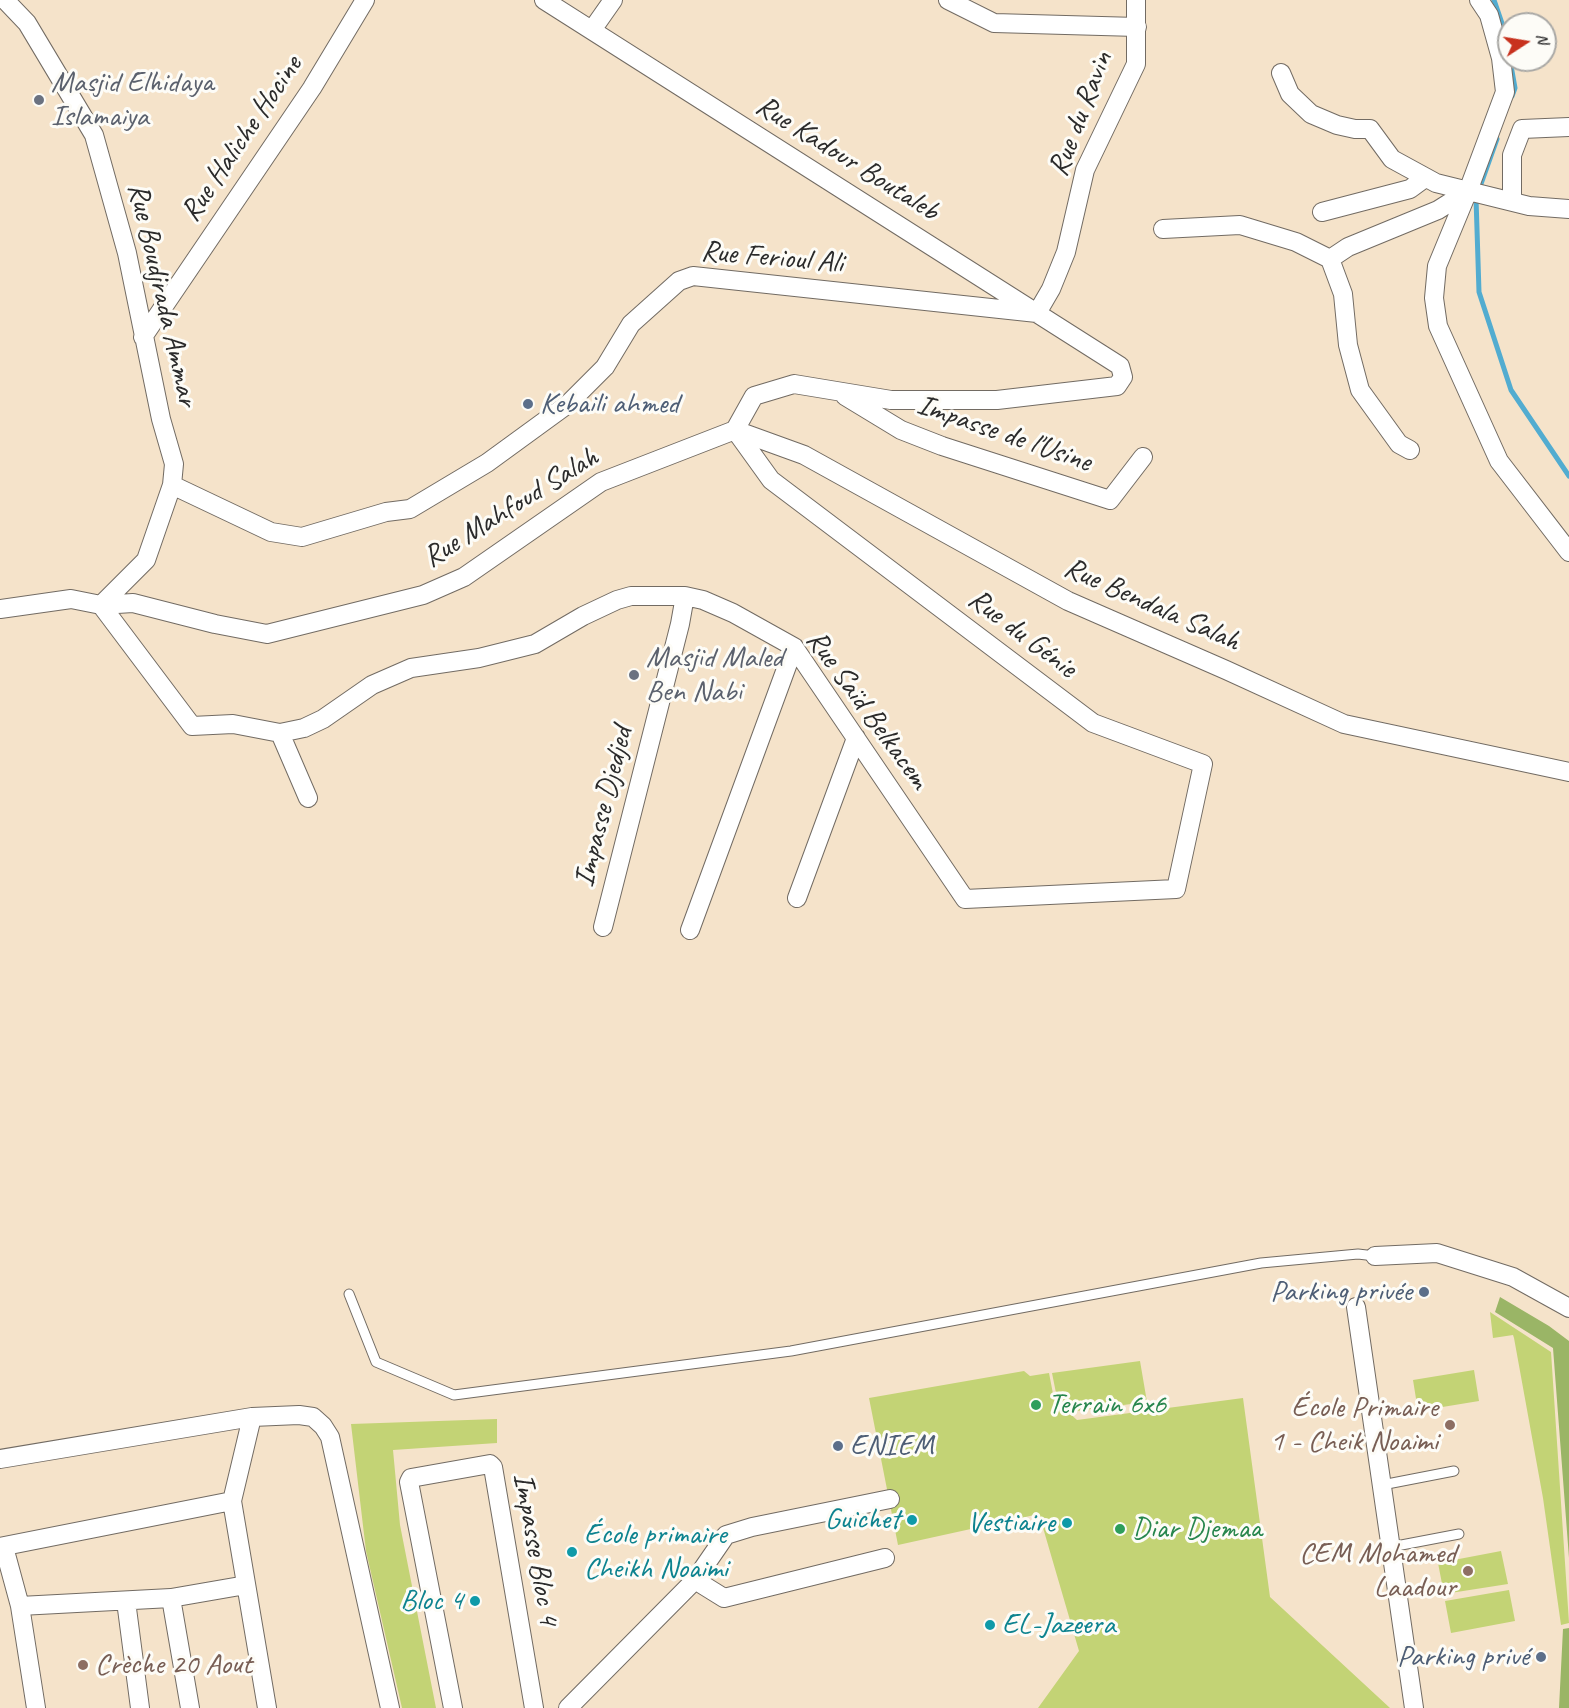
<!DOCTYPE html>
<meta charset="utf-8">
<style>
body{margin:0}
#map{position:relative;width:1569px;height:1708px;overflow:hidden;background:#f5e3ca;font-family:Caveat,sans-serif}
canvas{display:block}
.north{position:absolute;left:1497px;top:12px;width:60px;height:60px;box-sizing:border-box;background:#fdfcf7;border:2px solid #a9a8a5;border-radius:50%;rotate:78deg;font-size:16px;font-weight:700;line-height:24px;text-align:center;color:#2b2b2b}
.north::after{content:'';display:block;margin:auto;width:21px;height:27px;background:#c8321e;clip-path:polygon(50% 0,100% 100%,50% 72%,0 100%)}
</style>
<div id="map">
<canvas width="1569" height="1708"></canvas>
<div class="north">N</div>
</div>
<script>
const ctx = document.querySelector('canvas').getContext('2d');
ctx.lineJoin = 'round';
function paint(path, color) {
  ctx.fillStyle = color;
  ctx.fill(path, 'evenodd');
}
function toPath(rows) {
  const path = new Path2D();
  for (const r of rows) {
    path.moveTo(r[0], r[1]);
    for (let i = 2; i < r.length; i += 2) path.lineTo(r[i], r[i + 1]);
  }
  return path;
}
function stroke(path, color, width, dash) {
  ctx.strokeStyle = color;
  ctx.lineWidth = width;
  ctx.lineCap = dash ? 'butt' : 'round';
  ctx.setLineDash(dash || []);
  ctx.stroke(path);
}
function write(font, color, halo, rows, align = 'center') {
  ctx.font = font + ' Caveat,sans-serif';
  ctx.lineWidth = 6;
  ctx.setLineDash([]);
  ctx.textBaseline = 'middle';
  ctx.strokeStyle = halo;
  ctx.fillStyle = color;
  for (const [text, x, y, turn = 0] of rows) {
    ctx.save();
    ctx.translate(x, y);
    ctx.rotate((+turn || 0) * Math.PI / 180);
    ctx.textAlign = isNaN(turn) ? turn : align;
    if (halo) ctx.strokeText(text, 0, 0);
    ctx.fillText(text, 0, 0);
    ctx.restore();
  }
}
paint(toPath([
 [1490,1312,1551,1352,1569,1623,1561,1625,1543,1498,1514,1338,1513,1335,1493,1338],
 [1140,1361,1147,1402,1068,1412,1077,1420,1243,1398,1270,1597,1390,1708,1038,1708,1079,1651,1039,1514,898,1545,869,1398,1024,1371,1030,1376,1049,1373,1054,1399,1058,1403,1052,1373],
 [1474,1370,1479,1401,1418,1411,1413,1380],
 [497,1419,497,1443,393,1450,400,1525,436,1708,402,1708,366,1551,351,1424],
 [1501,1551,1508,1584,1444,1594,1438,1563],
 [1509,1590,1515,1621,1451,1633,1445,1601]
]), '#c3d375');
paint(toPath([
 [1500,1297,1549,1326,1569,1341,1569,1558,1553,1348,1495,1312],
 [1569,1628,1569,1708,1559,1708,1563,1629]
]), '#9ab566');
stroke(toPath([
 [1494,0,1505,32,1509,54],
 [1510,60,1515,88,1512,96],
 [1497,139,1476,198,1479,292,1511,390,1569,476]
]), '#52acd0', 5);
const lane = toPath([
 [349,1294,376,1362,454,1395,791,1351,1261,1263,1358,1254,1375,1256],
 [1382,1485,1454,1471],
 [1391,1547,1459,1534]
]);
const street = toPath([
 [5,0,27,23,94,135,127,253,161,419,174,464,172,485,146,560,101,605,192,726,233,724,280,733,304,728,323,719,372,685,411,668,479,658,535,644,583,616,617,600,631,596,685,596,703,600,733,613,794,647,965,899,1176,889,1203,764,1093,723,771,480,735,430],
 [948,0,994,23,1137,27],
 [1479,0,1489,15,1501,58,1505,92,1468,191,1437,266,1434,298,1438,326,1499,461,1569,552],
 [592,30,613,0],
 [1281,73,1290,94,1311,114,1337,125,1355,129,1370,129,1392,159,1436,183,1529,206,1569,209],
 [1512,202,1512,155,1522,129,1569,127],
 [1322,212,1410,189,1425,178],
 [1163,229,1240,225,1296,242,1330,259,1348,247,1438,210,1468,191],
 [1330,259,1343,294,1348,345,1360,390,1399,444,1410,450],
 [143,337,312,88,365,0],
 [845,396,901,430,942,446,1110,500,1143,457],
 [735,430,804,455,1068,601,1226,670,1344,724,1569,772],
 [172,485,271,532,302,537,386,512,410,509,487,463,568,404,605,367,631,324,679,281,693,276,1037,313,1051,289,1066,252,1085,170,1136,64,1136,0],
 [0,609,71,599,101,605,133,603,215,624,267,634,423,595,464,577,601,482,735,430,754,396,794,384,891,400,997,400,1117,386,1123,377,1120,366,544,0],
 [280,733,308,798],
 [797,898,856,738],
 [603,927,680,624,685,596],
 [690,930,794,647],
 [1375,1256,1437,1253,1513,1277,1569,1308],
 [1356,1307,1414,1708],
 [0,1459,252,1417,299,1415,313,1417,323,1426,330,1437,390,1708],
 [232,1501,267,1708],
 [0,1547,232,1501,252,1417],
 [4,1547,20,1606,171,1598],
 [695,1580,724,1598,885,1558],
 [126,1601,140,1708],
 [20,1606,36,1708],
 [190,1708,171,1598,246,1585],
 [453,1708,409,1482,411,1478,490,1464,493,1467,534,1708],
 [568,1708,695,1580,726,1535,752,1527,890,1499]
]);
stroke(lane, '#726b63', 11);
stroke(street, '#726b63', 20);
stroke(lane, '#fff', 9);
stroke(street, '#fff', 18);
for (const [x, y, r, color] of [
 [39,100,6,"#6b7280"],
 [528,404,6,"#5c6f8a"],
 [634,675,6,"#6b7280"],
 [1424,1292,6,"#5c6f8a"],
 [1036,1405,6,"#2e9e5b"],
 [1450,1425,6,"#8d6e63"],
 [838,1446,6,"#5c6f8a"],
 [912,1520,6,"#0f9aa8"],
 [1067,1523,6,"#0f9aa8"],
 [1120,1529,6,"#2e9e5b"],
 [572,1552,6,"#0f9aa8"],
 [1468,1571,6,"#8d6e63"],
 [475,1601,6,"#0f9aa8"],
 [990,1625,6,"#0f9aa8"],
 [1541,1657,6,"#5c6f8a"],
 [83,1665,6,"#8d6e63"]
]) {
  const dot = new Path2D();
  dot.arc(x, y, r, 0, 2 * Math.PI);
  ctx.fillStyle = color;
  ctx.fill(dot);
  stroke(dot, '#fdfcf7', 2);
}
write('30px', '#5b616d', '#fdfcf7', [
 ["Masjid Elhidaya",51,83],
 ["Islamaiya",51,117],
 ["Masjid Maled",646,658],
 ["Ben Nabi",646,692]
], 'left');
write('30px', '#2b2b2b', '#fdfcf7', [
 ["Rue du Ravin",1081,114,-69],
 ["Rue Haliche Hocine",242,139,-56],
 ["Rue Kadour Boutaleb",847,159,32],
 ["Rue Ferioul Ali",772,258,5],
 ["Rue Boudjrada Ammar",162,295,77],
 ["Impasse de l'Usine",1004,434,19],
 ["Rue Mahfoud Salah",511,508,-32],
 ["Rue Bendala Salah",1152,605,24],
 ["Rue du Génie",1022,634,37],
 ["Rue Saïd Belkacem",867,710,54],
 ["Impasse Djedjed",604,807,-76],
 ["Impasse Bloc 4",535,1549,80]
]);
write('30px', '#4e5e75', '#fdfcf7', [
 ["Kebaili ahmed",540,404],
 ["Parking privée",1412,1292,"right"],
 ["ENIEM",850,1446],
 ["Parking privé",1529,1657,"right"]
], 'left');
write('30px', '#27864d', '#fdfcf7', [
 ["Terrain 6x6",1048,1405],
 ["Diar Djemaa",1132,1529]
], 'left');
write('30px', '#785e54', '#fdfcf7', [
 ["École Primaire",1438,1408],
 ["1 - Cheik Noaimi",1438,1442],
 ["CEM Mohamed",1456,1554],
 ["Laadour",1456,1588],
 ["Crèche 20 Aout",95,1665,"left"]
], 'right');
write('30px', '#0d838f', '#fdfcf7', [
 ["Guichet",900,1520],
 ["Vestiaire",1055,1523],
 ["École primaire",584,1535,"left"],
 ["Cheikh Noaimi",584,1569,"left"],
 ["Bloc 4",463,1601],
 ["EL-Jazeera",1002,1625,"left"]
], 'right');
</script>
